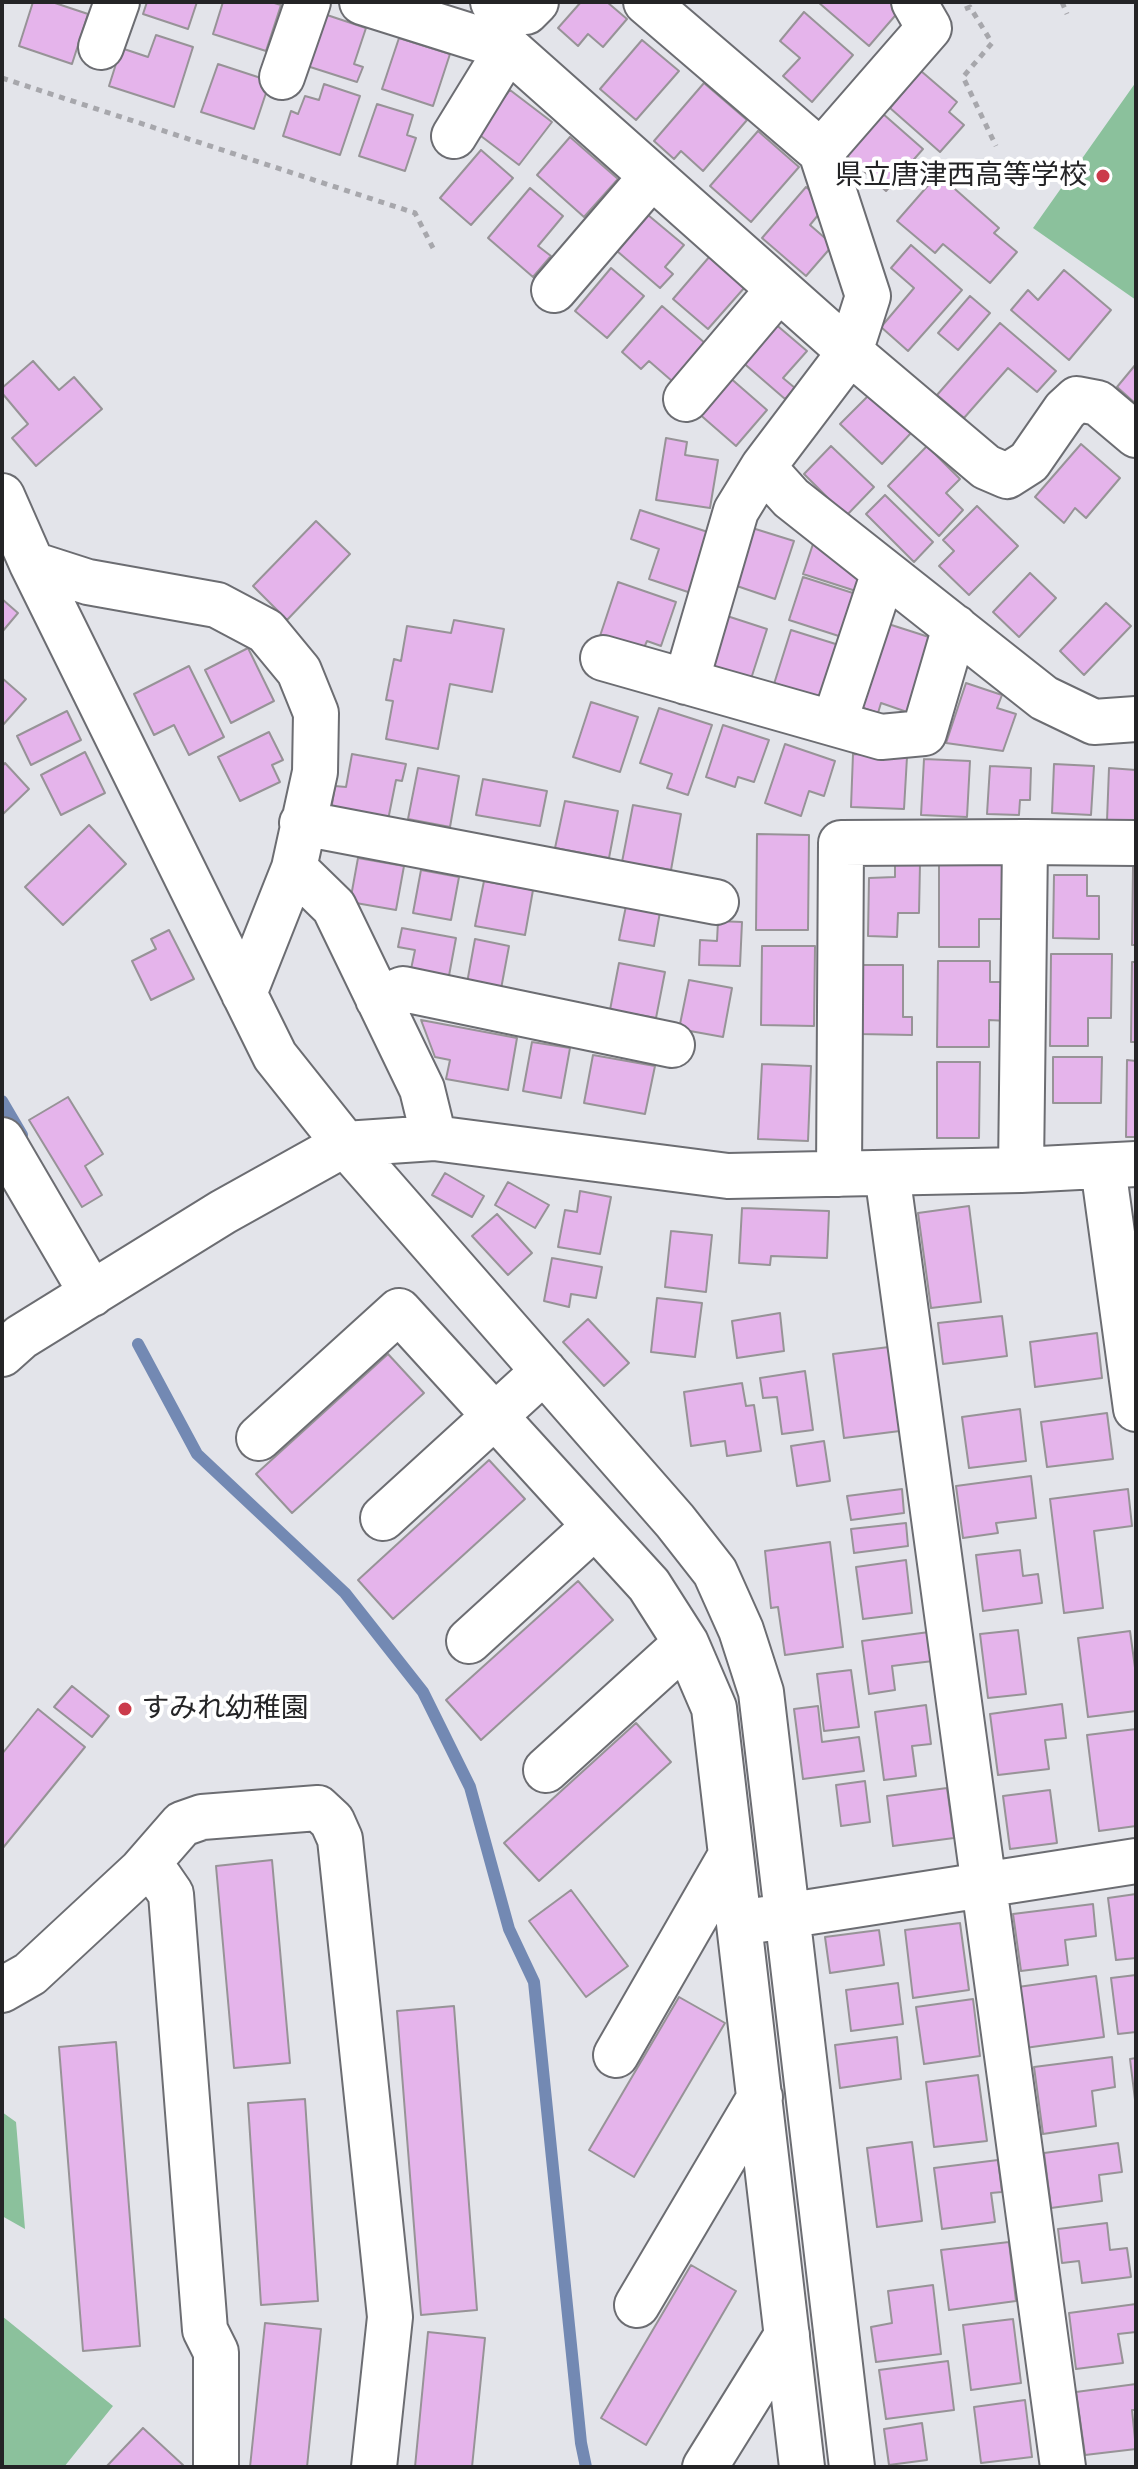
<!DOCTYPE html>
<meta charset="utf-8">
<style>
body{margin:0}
#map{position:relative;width:1138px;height:2469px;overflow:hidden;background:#e3e4ea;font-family:Lora,serif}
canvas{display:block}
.frame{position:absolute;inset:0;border:4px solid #242426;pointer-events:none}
</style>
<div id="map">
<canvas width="1138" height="2469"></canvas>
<div class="frame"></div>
</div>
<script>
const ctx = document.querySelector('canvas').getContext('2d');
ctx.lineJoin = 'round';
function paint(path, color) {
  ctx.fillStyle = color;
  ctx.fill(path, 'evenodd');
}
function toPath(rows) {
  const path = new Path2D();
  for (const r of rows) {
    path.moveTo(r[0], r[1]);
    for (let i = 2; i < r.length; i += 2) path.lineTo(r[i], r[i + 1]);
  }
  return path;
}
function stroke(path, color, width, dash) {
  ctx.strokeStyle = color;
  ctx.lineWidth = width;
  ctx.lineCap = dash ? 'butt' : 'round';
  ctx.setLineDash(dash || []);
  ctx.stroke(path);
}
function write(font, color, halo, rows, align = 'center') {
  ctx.font = font + ' Lora,"Noto Sans JP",serif';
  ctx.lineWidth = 8;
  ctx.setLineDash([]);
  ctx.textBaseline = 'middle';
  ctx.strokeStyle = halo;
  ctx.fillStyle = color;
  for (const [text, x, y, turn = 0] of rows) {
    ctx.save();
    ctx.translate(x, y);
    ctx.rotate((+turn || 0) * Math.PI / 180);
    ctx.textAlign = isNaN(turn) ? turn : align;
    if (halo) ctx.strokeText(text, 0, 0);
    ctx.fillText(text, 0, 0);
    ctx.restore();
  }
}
paint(toPath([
 [1136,82,1136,300,1033,228],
 [2,2112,16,2122,25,2229,2,2216],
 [2,2316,113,2406,64,2467,2,2467]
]), '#8bc19c');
stroke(toPath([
 [2,1101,22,1135],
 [138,1344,197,1454,345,1593,423,1692,470,1787,509,1929,534,1982,581,2443,586,2467]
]), '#7389b3', 12);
const building = toPath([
 [33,2,52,2,88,14,72,64,19,46,33,2],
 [147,2,197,2,188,29,143,14,147,2],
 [223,2,271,2,281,5,266,51,213,34,223,2],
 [581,2,607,2,627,19,603,47,588,34,578,46,558,28,581,2],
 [818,2,891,2,900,10,869,46,818,2],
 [804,12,853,55,812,102,783,76,800,58,780,41,804,12],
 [324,14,366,28,354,64,363,67,357,82,307,66,324,14],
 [156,35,193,47,174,107,109,86,121,48,148,57,156,35],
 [399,38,450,54,433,106,382,89,399,38],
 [642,40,679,71,636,120,600,89,642,40],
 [218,64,270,81,254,129,201,112,218,64],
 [921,71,957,102,949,112,964,125,940,152,890,108,921,71],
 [704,83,747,120,703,171,681,151,674,159,654,141,704,83],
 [324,84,360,96,340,155,283,136,291,111,298,114,305,96,319,100,324,84],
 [510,90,552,122,519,165,477,133,510,90],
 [377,104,413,115,407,135,416,138,405,171,359,156,377,104],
 [882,113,923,149,886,191,846,155,882,113],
 [758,131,799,167,751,222,710,186,758,131],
 [570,137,618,179,584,217,537,175,570,137],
 [481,150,513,178,471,225,440,198,481,150],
 [938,174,999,228,994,233,1017,252,990,283,943,244,935,253,897,221,938,174],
 [806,187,827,204,810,225,833,245,806,276,762,238,806,187],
 [530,188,563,216,538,246,551,256,533,277,488,238,530,188],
 [648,215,684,245,665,267,673,274,660,288,617,251,648,215],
 [911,245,962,290,908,351,881,327,914,288,891,268,911,245],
 [710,256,745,287,708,329,673,299,710,256],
 [611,268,644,296,607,338,575,311,611,268],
 [1064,270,1111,310,1069,360,1011,310,1028,290,1038,300,1064,270],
 [970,296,990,313,958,350,938,333,970,296],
 [662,306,713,350,680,388,649,361,641,369,622,352,662,306],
 [773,322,807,351,783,378,795,388,785,399,740,360,773,322],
 [1000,323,1056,371,1037,392,1008,368,964,418,937,395,1000,323],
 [33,361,59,390,74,377,102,409,36,466,12,438,28,424,2,393,2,388,33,361],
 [1136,364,1136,404,1117,387,1136,364],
 [728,376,767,410,736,446,697,412,728,376],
 [870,394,911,433,882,464,840,424,870,394],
 [666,438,687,442,685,455,718,460,710,508,656,500,666,438],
 [1081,444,1120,478,1086,518,1075,508,1064,523,1035,497,1081,444],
 [831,446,874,487,846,516,804,474,831,446],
 [927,446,960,479,946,493,963,510,939,536,888,486,927,446],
 [885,495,933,542,914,562,866,514,885,495],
 [977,506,1018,546,969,595,939,566,954,551,943,540,977,506],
 [640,510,714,534,694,594,649,579,659,549,631,539,640,510],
 [316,521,350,554,287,620,253,586,316,521],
 [749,527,794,541,775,599,731,584,749,527],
 [813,544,863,580,859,592,803,574,813,544],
 [1030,573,1056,598,1019,637,993,612,1030,573],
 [803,577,859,595,845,638,789,620,803,577],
 [618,582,676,602,661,646,647,641,643,650,600,636,618,582],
 [2,599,18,613,2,632,2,599],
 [1106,603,1131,626,1084,675,1060,651,1106,603],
 [727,616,767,629,750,682,709,669,727,616],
 [454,620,504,629,492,692,450,684,438,749,386,739,393,701,386,700,394,659,401,661,407,626,451,633,454,620],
 [879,621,932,638,907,712,881,703,878,713,852,704,879,621],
 [791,630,842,646,824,700,774,684,791,630],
 [248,648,274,701,231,723,205,670,248,648],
 [189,666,224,737,189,755,174,725,154,735,134,694,189,666],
 [2,678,26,699,2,726,2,678],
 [966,683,1002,695,997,708,1016,714,1003,751,946,743,966,683],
 [591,702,638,717,620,772,573,757,591,702],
 [659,708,712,725,688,795,667,788,672,774,640,763,659,708],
 [67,711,81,740,31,765,17,736,67,711],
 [723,725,769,740,754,782,738,777,735,787,706,777,723,725],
 [269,732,283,760,272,765,280,782,240,801,218,757,269,732],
 [785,744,835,761,824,796,809,791,801,816,765,803,785,744],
 [85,752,105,793,61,815,41,775,85,752],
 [352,754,406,764,402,781,396,780,388,820,331,810,335,786,346,787,352,754],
 [853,754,907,757,904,809,851,807,853,754],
 [924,759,970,761,967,817,921,815,924,759],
 [5,763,29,789,2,815,2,767,5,763],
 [1054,764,1094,766,1091,815,1052,813,1054,764],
 [990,766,1031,768,1030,800,1020,800,1019,815,987,814,990,766],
 [418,768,459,776,450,827,408,819,418,768],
 [1109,768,1136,770,1136,822,1107,821,1109,768],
 [483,779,547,791,540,826,476,815,483,779],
 [565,801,618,811,609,858,555,848,565,801],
 [633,805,681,814,671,870,622,862,633,805],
 [89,825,126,864,63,925,25,887,89,825],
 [757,834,809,835,808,930,756,930,757,834],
 [358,858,404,866,396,910,350,902,358,858],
 [895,864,920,864,919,913,898,913,897,937,868,936,869,878,895,877,895,864],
 [939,864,1013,864,1013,919,979,919,979,947,939,947,939,864],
 [1133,867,1136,867,1136,945,1132,945,1133,867],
 [421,870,459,877,451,920,413,913,421,870],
 [1054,875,1087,875,1087,896,1099,896,1099,939,1053,938,1054,875],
 [484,881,533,890,525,935,475,926,484,881],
 [626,906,660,912,654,946,619,940,626,906],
 [718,921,742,922,740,966,699,965,700,940,717,941,718,921],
 [402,928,456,938,448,981,410,974,415,950,398,947,402,928],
 [169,930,194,979,151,1000,132,961,156,949,151,939,169,930],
 [475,939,509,946,501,989,467,983,475,939],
 [762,946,815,946,814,1026,761,1025,762,946],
 [1051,954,1112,954,1111,1018,1088,1018,1088,1046,1050,1046,1051,954],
 [938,961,990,961,990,982,1008,982,1008,1021,989,1020,989,1047,937,1047,938,961],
 [1132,962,1136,962,1136,1042,1131,1042,1132,962],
 [619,963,665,972,656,1018,610,1010,619,963],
 [860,965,903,965,903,1017,912,1017,912,1035,859,1034,860,965],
 [689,980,732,988,723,1037,679,1029,689,980],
 [421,1020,517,1038,508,1090,446,1079,450,1060,435,1057,421,1020],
 [532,1042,570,1048,561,1098,523,1091,532,1042],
 [593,1055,655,1066,645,1114,584,1103,593,1055],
 [1053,1057,1102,1057,1101,1103,1053,1103,1053,1057],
 [1127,1060,1136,1061,1136,1137,1126,1137,1127,1060],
 [937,1062,980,1062,979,1138,937,1138,937,1062],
 [762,1064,811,1066,808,1141,758,1139,762,1064],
 [68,1097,103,1154,85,1166,102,1195,82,1207,29,1120,68,1097],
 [445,1173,484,1196,472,1217,432,1195,445,1173],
 [508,1182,549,1205,535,1228,495,1205,508,1182],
 [580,1191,611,1197,600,1254,558,1247,565,1210,577,1212,580,1191],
 [969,1206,981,1302,931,1308,918,1213,969,1206],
 [742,1208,829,1211,827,1258,771,1256,770,1265,739,1263,742,1208],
 [497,1214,532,1253,508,1275,472,1236,497,1214],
 [671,1231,712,1235,706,1292,665,1287,671,1231],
 [552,1258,602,1267,596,1298,571,1294,569,1307,544,1301,552,1258],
 [657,1298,702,1303,695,1357,651,1352,657,1298],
 [780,1313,784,1351,737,1358,732,1321,780,1313],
 [1002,1316,1007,1356,943,1364,938,1323,1002,1316],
 [588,1319,629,1363,604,1386,563,1342,588,1319],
 [1097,1333,1102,1378,1035,1387,1030,1342,1097,1333],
 [889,1347,900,1431,844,1438,833,1354,889,1347],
 [388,1354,424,1393,292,1513,256,1474,388,1354],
 [805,1371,813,1430,782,1434,777,1397,763,1398,760,1378,805,1371],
 [742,1383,746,1406,754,1405,761,1451,727,1456,725,1441,691,1446,684,1392,742,1383],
 [1020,1409,1026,1461,969,1468,962,1417,1020,1409],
 [1107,1413,1113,1459,1047,1467,1041,1422,1107,1413],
 [824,1441,830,1481,797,1486,791,1446,824,1441],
 [489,1460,525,1499,393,1619,358,1580,489,1460],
 [1031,1476,1036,1518,996,1523,998,1533,963,1538,956,1486,1031,1476],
 [902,1489,904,1513,851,1520,847,1496,902,1489],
 [1128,1489,1132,1526,1094,1531,1103,1608,1064,1613,1050,1499,1128,1489],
 [906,1523,908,1546,854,1553,851,1529,906,1523],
 [830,1542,843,1647,785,1655,778,1607,771,1608,765,1551,830,1542],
 [1020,1550,1023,1576,1038,1574,1042,1603,983,1611,976,1555,1020,1550],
 [906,1560,912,1613,863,1619,856,1567,906,1560],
 [578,1581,613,1620,481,1740,446,1700,578,1581],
 [1018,1630,1026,1694,988,1698,980,1634,1018,1630],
 [1130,1631,1136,1675,1136,1711,1088,1717,1078,1638,1130,1631],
 [929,1632,933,1661,892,1666,895,1690,869,1694,862,1641,929,1632],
 [851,1670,859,1727,824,1731,817,1674,851,1670],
 [72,1686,109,1716,92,1737,54,1707,72,1686],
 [1062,1704,1066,1738,1045,1740,1049,1769,998,1775,990,1714,1062,1704],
 [926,1705,931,1744,912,1746,916,1776,884,1780,875,1712,926,1705],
 [818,1706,822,1742,859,1737,864,1771,803,1779,794,1709,818,1706],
 [38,1709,85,1747,2,1849,2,1754,38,1709],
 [636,1723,671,1762,539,1881,504,1843,636,1723],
 [1136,1729,1136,1826,1099,1831,1087,1735,1136,1729],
 [865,1781,870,1822,841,1826,836,1785,865,1781],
 [947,1788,954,1838,893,1846,887,1796,947,1788],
 [1050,1790,1057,1843,1010,1849,1003,1796,1050,1790],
 [272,1860,290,2063,234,2068,216,1866,272,1860],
 [571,1890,628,1966,586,1997,529,1921,571,1890],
 [1136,1894,1136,1958,1116,1960,1108,1898,1136,1894],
 [1093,1904,1096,1936,1065,1940,1068,1965,1021,1971,1013,1914,1093,1904],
 [960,1923,969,1990,913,1998,905,1930,960,1923],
 [879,1930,884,1965,830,1973,825,1937,879,1930],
 [1136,1975,1136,2032,1118,2034,1111,1978,1136,1975],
 [1096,1976,1104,2037,1025,2048,1018,1987,1096,1976],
 [898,1983,903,2024,851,2031,846,1990,898,1983],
 [679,1997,725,2023,634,2177,589,2150,679,1997],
 [973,1999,980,2056,924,2064,916,2007,973,1999],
 [454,2006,477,2310,421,2315,397,2011,454,2006],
 [897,2037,901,2079,840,2088,835,2045,897,2037],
 [116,2042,140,2346,83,2351,59,2047,116,2042],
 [1112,2057,1115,2087,1092,2091,1096,2126,1043,2134,1034,2067,1112,2057],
 [1136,2058,1136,2108,1130,2059,1136,2058],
 [978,2075,987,2141,934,2147,926,2082,978,2075],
 [305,2099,318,2301,261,2305,248,2103,305,2099],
 [912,2142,922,2221,877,2227,867,2148,912,2142],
 [1118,2143,1122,2172,1099,2175,1102,2201,1051,2208,1044,2153,1118,2143],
 [998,2160,1002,2192,991,2193,995,2222,942,2229,934,2168,998,2160],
 [1107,2223,1110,2250,1127,2248,1131,2277,1082,2283,1079,2261,1062,2263,1058,2229,1107,2223],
 [1009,2242,1016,2301,949,2310,941,2250,1009,2242],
 [691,2265,736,2291,646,2445,601,2418,691,2265],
 [933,2285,941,2354,876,2362,871,2327,892,2323,888,2291,933,2285],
 [1136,2304,1136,2332,1118,2334,1123,2363,1076,2369,1069,2313,1136,2304],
 [1013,2319,1021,2383,971,2390,963,2325,1013,2319],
 [265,2323,321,2329,307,2467,250,2467,265,2323],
 [428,2332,485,2338,472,2467,415,2467,428,2332],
 [948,2361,954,2410,886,2419,879,2370,948,2361],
 [1136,2384,1136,2410,1132,2410,1136,2449,1085,2455,1076,2392,1136,2384],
 [1025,2400,1032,2457,981,2463,974,2407,1025,2400],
 [922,2423,927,2460,889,2465,884,2429,922,2423],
 [143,2428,183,2465,181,2467,106,2467,143,2428]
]);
paint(building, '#e5b4eb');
stroke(building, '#979397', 2);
const minor = toPath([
 [362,2,508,48,850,352,986,467,1007,476,1029,462,1065,410,1077,399,1098,403,1136,435],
 [493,2,526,12,536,2],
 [646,2,821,152,868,296,850,352,763,467,791,498,1044,698,1094,722,1136,719],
 [101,47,117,2],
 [282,77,308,2],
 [454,136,508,48],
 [821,152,929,28,914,2],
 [554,290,652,176],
 [686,399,779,289],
 [2,496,32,564,275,1056,345,1144,675,1521,715,1572,741,1630,761,1692,852,2467],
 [32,564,88,582,217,605,266,631,299,671,316,713,315,772,294,868,244,994],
 [603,658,881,737,924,733,955,627],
 [686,682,736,511,763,467],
 [834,723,884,572],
 [302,823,716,902],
 [294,868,334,907,422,1089,434,1138],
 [378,999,403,989,672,1045],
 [2,1140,92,1294],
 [1103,1167,1136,1409],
 [1021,1170,1025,842,1136,843],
 [887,1173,1063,2467],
 [839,1174,841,843,1025,842],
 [2,1354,21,1337,223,1212,345,1144,434,1138,728,1176,1021,1170,1136,1164],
 [259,1438,399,1311,649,1585,686,1643,714,1708,802,2467],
 [383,1518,544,1371],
 [469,1641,595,1526],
 [546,1770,686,1643],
 [141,1871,160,1878,171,1894,205,2330,216,2352,216,2467],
 [759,1920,1136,1861],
 [2,1990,30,1974,141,1871,182,1824,202,1817,318,1808,332,1821,340,1839,390,2317,374,2467],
 [616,2055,731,1855],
 [637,2305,760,2097],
 [705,2467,787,2335]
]);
stroke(minor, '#6c6d72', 48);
stroke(toPath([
 [1062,2,1067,14],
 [965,9,970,7,992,43,963,77,996,146],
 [2,78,415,213,433,248]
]), '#a7a7ac', 5, [6, 6]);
stroke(minor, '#fff', 44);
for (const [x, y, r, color] of [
 [1103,176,8,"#cb3b4b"],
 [125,1709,8,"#cb3b4b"]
]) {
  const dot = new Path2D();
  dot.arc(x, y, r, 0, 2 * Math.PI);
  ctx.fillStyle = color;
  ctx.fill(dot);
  stroke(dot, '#fff', 3);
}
write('28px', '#242426', '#fff', [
 ["県立唐津西高等学校",1087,176],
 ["すみれ幼稚園",141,1709,"left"]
], 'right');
</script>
